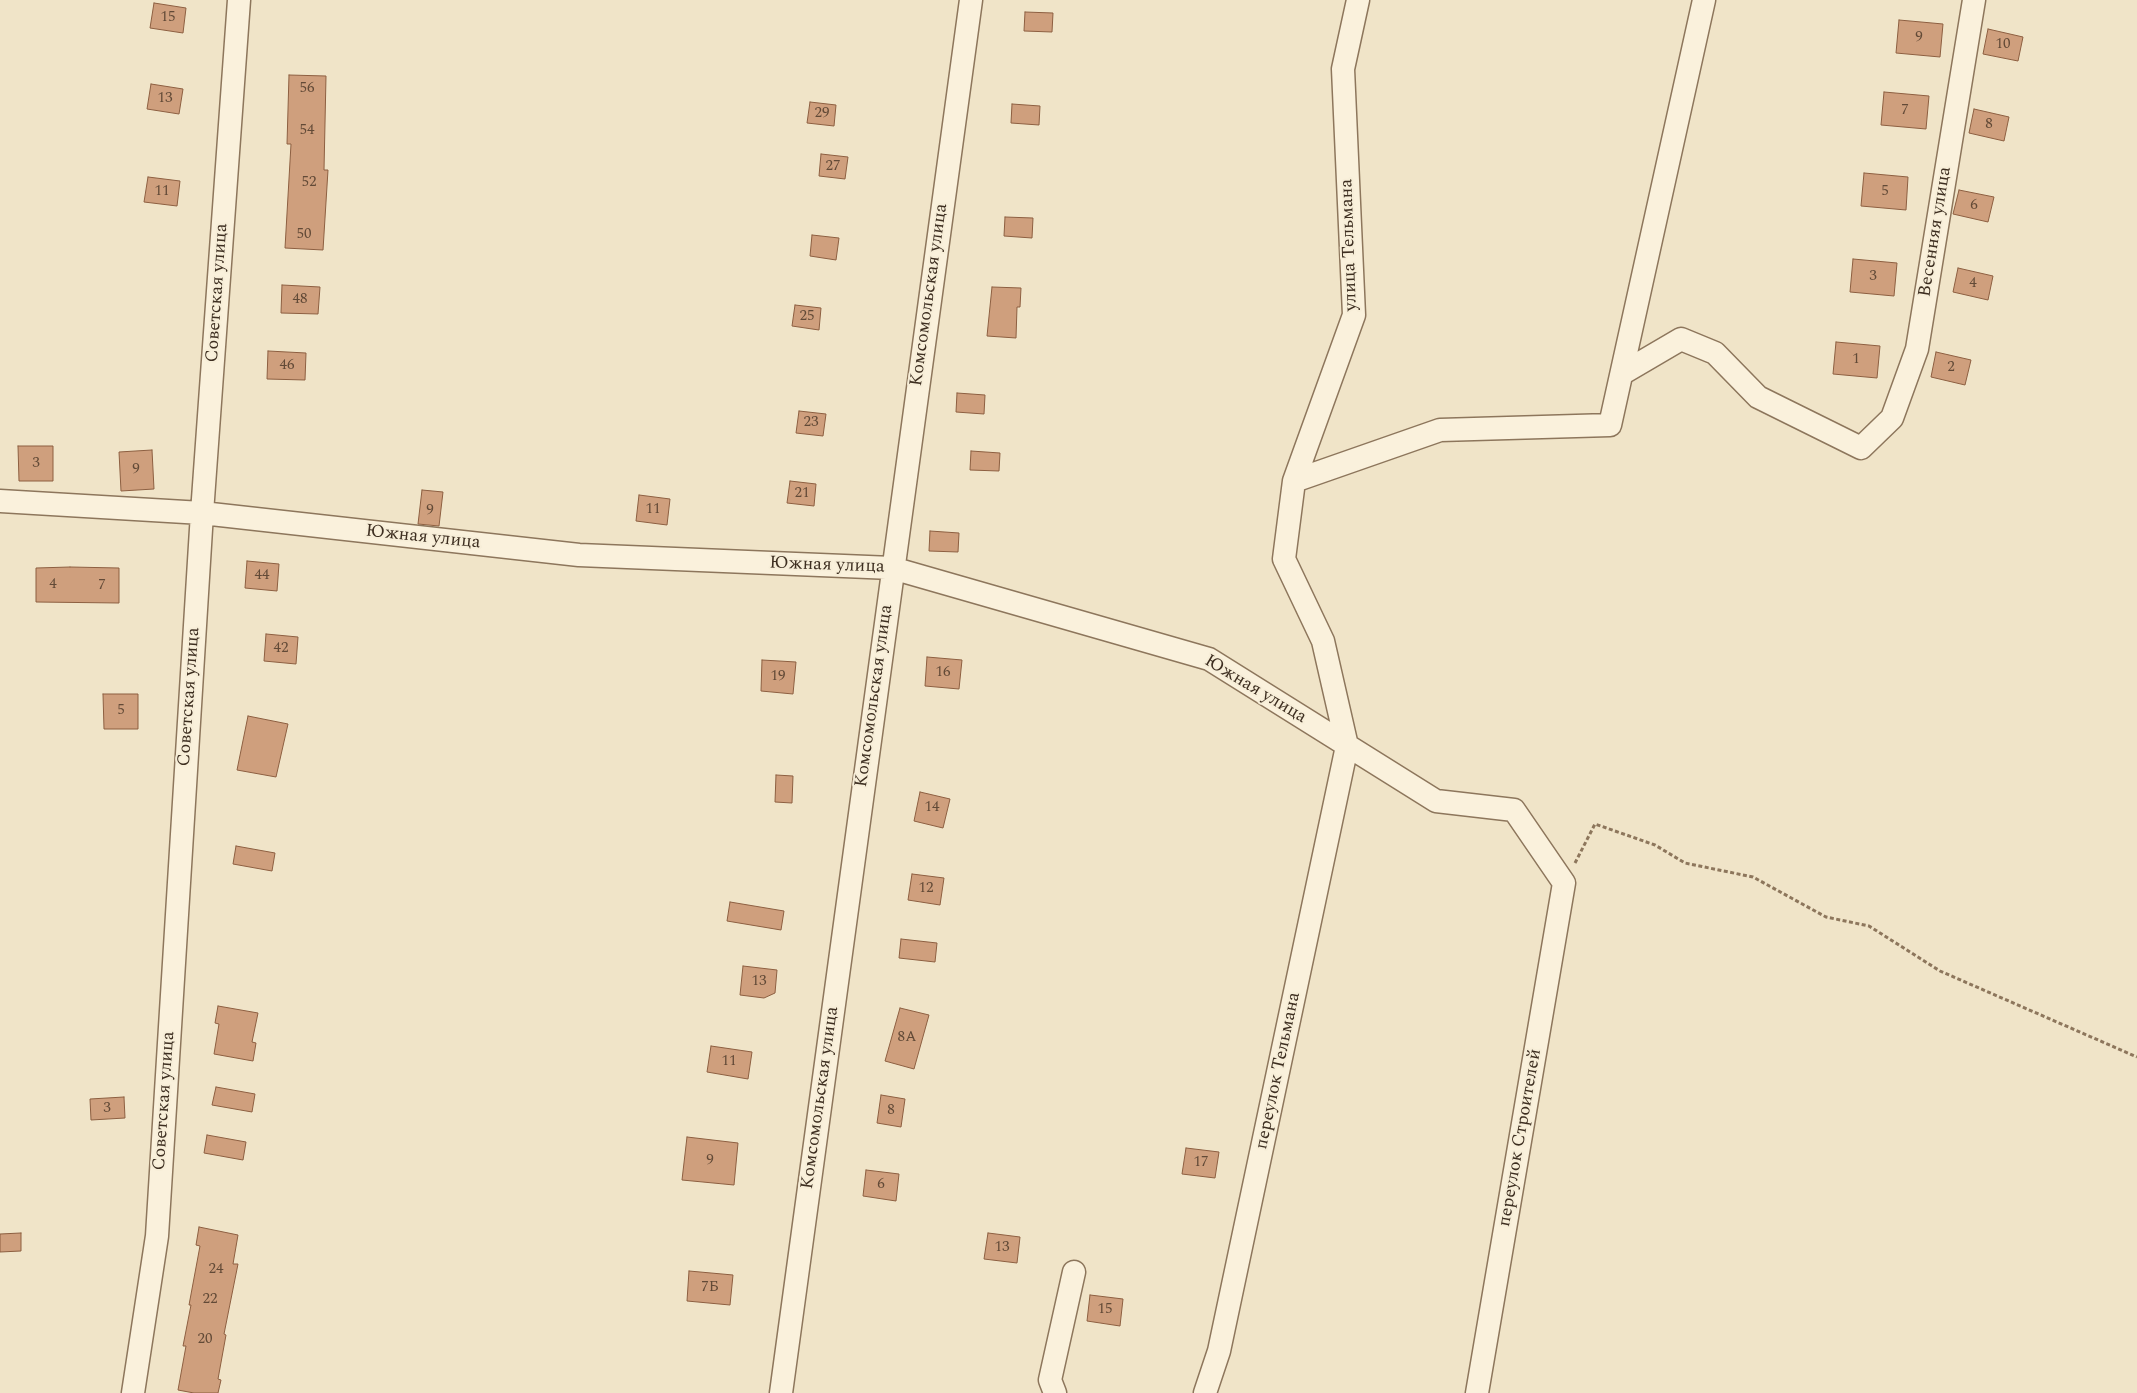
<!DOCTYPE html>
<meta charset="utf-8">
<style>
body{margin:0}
canvas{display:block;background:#f0e4c8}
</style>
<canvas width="2137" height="1393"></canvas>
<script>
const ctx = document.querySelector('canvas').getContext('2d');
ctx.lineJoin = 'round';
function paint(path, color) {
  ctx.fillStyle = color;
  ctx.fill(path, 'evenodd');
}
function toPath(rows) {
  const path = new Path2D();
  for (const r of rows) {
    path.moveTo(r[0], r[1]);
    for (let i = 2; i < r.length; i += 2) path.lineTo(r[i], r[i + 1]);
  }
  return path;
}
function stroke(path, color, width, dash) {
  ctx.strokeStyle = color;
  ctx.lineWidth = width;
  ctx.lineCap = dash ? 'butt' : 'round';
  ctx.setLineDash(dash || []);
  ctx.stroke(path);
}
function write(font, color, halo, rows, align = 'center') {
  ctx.font = font + ' Spectral,serif';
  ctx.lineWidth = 4;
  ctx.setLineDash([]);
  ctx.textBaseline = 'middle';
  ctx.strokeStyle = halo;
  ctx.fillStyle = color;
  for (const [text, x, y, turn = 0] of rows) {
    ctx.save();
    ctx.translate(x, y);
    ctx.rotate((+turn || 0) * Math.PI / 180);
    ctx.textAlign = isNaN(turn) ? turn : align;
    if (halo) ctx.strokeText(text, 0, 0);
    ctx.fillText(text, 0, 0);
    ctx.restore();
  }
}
const building = toPath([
 [154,3,186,8,183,33,150,28,154,3],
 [1025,12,1053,13,1052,32,1024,31,1025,12],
 [1899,20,1943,24,1940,57,1896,53,1899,20],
 [1988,29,2023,37,2018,61,1983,54,1988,29],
 [289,75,326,76,324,170,328,170,323,250,285,248,291,144,287,144,289,75],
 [151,84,183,89,179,114,147,109,151,84],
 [1884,92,1929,96,1926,129,1881,125,1884,92],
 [810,102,836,105,834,126,807,123,810,102],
 [1012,104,1040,106,1039,125,1011,123,1012,104],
 [1974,109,2009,117,2004,141,1969,133,1974,109],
 [821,154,848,157,845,179,819,176,821,154],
 [1864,173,1908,177,1906,210,1861,206,1864,173],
 [148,177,180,181,177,206,144,202,148,177],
 [1959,190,1994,197,1988,222,1953,214,1959,190],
 [1005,217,1033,218,1032,238,1004,236,1005,217],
 [812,235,839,238,836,260,810,256,812,235],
 [1853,259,1897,263,1894,296,1850,292,1853,259],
 [1958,268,1993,276,1988,300,1953,292,1958,268],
 [282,285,320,287,318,314,281,313,282,285],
 [992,287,1021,288,1020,307,1017,307,1016,338,987,336,992,287],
 [795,305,821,308,819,330,792,326,795,305],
 [1836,342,1880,346,1877,378,1833,374,1836,342],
 [268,351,306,353,305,380,267,379,268,351],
 [1936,352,1971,360,1965,385,1931,377,1936,352],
 [957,393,985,395,984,414,956,412,957,393],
 [799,411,826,414,823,436,796,433,799,411],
 [18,446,53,446,53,481,19,481,18,446],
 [152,450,154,489,121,491,119,452,152,450],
 [971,451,1000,453,999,471,970,470,971,451],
 [790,481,816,484,814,506,787,503,790,481],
 [422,490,443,492,439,526,418,524,422,490],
 [639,495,670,499,667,525,636,521,639,495],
 [930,531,959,533,958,552,929,551,930,531],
 [247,561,279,564,277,591,245,588,247,561],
 [70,567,119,568,119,603,36,602,36,568,70,567],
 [266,634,298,637,296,664,264,661,266,634],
 [927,657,962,660,959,689,925,686,927,657],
 [762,660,796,662,793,694,761,691,762,660],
 [103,694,138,694,138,729,104,729,103,694],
 [248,716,288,724,276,777,237,770,248,716],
 [776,775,793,776,792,803,775,802,776,775],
 [920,792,950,799,943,828,914,821,920,792],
 [236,846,275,853,272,871,233,864,236,846],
 [912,874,944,878,940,905,908,900,912,874],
 [730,902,784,911,781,930,727,921,730,902],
 [901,939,937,943,935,962,899,958,901,939],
 [743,966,777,970,775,993,764,998,740,995,743,966],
 [218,1006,258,1013,252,1042,256,1043,253,1061,214,1054,219,1024,215,1023,218,1006],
 [900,1008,929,1015,914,1069,885,1061,900,1008],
 [711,1046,752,1052,748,1079,707,1072,711,1046],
 [216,1087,255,1094,252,1112,212,1105,216,1087],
 [881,1095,905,1099,901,1127,877,1123,881,1095],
 [124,1097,125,1118,91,1120,90,1099,124,1097],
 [207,1135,246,1142,243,1160,204,1153,207,1135],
 [687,1137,738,1143,734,1185,682,1180,687,1137],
 [1186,1148,1219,1152,1215,1178,1182,1174,1186,1148],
 [866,1170,899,1174,896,1201,863,1196,866,1170],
 [199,1227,238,1235,233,1264,238,1264,224,1334,226,1335,218,1379,221,1380,218,1393,194,1393,178,1390,186,1346,183,1346,191,1305,189,1305,200,1246,196,1245,199,1227],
 [21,1233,21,1251,0,1252,0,1234,21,1233],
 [988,1233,1020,1237,1017,1263,984,1259,988,1233],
 [689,1271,733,1275,730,1305,687,1301,689,1271],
 [1090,1295,1123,1299,1120,1326,1087,1321,1090,1295]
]);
paint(building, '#cf9f7d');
stroke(building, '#8d5f41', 1);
const minor = toPath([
 [1623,373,1681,339,1715,353,1758,397,1861,448,1892,418,1917,349,1974,0],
 [1294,481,1354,315,1343,69,1358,0],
 [0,501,202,513,579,555,892,568,1209,659,1436,801,1514,810,1564,883,1477,1393],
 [133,1393,157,1236,202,513,239,0],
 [781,1393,971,0],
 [1055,1393,1050,1380,1074,1272],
 [1205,1393,1219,1351,1347,746,1323,641,1284,559,1294,481,1440,430,1610,425,1704,0]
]);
stroke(minor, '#8d765c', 25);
stroke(toPath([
 [1575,863,1595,824,1655,845,1685,863,1753,877,1826,917,1869,926,1940,971,2137,1057]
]), '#8d765c', 3, [4, 2.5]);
stroke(minor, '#faf1dc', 22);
write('15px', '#624a37', null, [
 ["15",168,18],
 ["9",1919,38],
 ["10",2003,45],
 ["56",307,89],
 ["13",165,99],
 ["7",1905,111],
 ["29",822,114],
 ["8",1989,125],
 ["54",307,131],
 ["27",833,167],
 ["52",309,183],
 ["11",162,192],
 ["5",1885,192],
 ["6",1974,206],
 ["50",304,235],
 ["3",1873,277],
 ["4",1973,284],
 ["48",300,300],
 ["25",807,317],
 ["1",1856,360],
 ["46",287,366],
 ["2",1951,368],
 ["23",811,423],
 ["3",36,464],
 ["9",136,470],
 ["21",802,494],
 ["11",653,510],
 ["9",430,511],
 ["44",262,576],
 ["4",53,585],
 ["7",102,586],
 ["42",281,649],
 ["16",943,673],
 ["19",778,677],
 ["5",121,711],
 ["14",932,808],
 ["12",926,889],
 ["13",759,982],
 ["8А",907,1038],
 ["11",729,1062],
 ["3",107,1109],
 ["8",891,1111],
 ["9",710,1161],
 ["17",1201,1163],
 ["6",881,1185],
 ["13",1002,1248],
 ["24",216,1270],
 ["7Б",710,1288],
 ["22",210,1300],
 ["15",1105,1310],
 ["20",205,1340]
]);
write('18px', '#3d2e20', '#f7eed8', [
 ["Весенняя улица",1936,232,-81],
 ["улица Тельмана",1350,245,-92],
 ["Советская улица",218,293,-86],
 ["Комсомольская улица",930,295,-82],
 ["Южная улица",423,538,6],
 ["Южная улица",827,566,2],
 ["Южная улица",1255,690,31],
 ["Комсомольская улица",875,696,-82],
 ["Советская улица",190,697,-86],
 ["переулок Тельмана",1279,1071,-78],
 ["Комсомольская улица",821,1098,-82],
 ["Советская улица",165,1101,-86],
 ["переулок Строителей",1521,1138,-80]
]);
</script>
